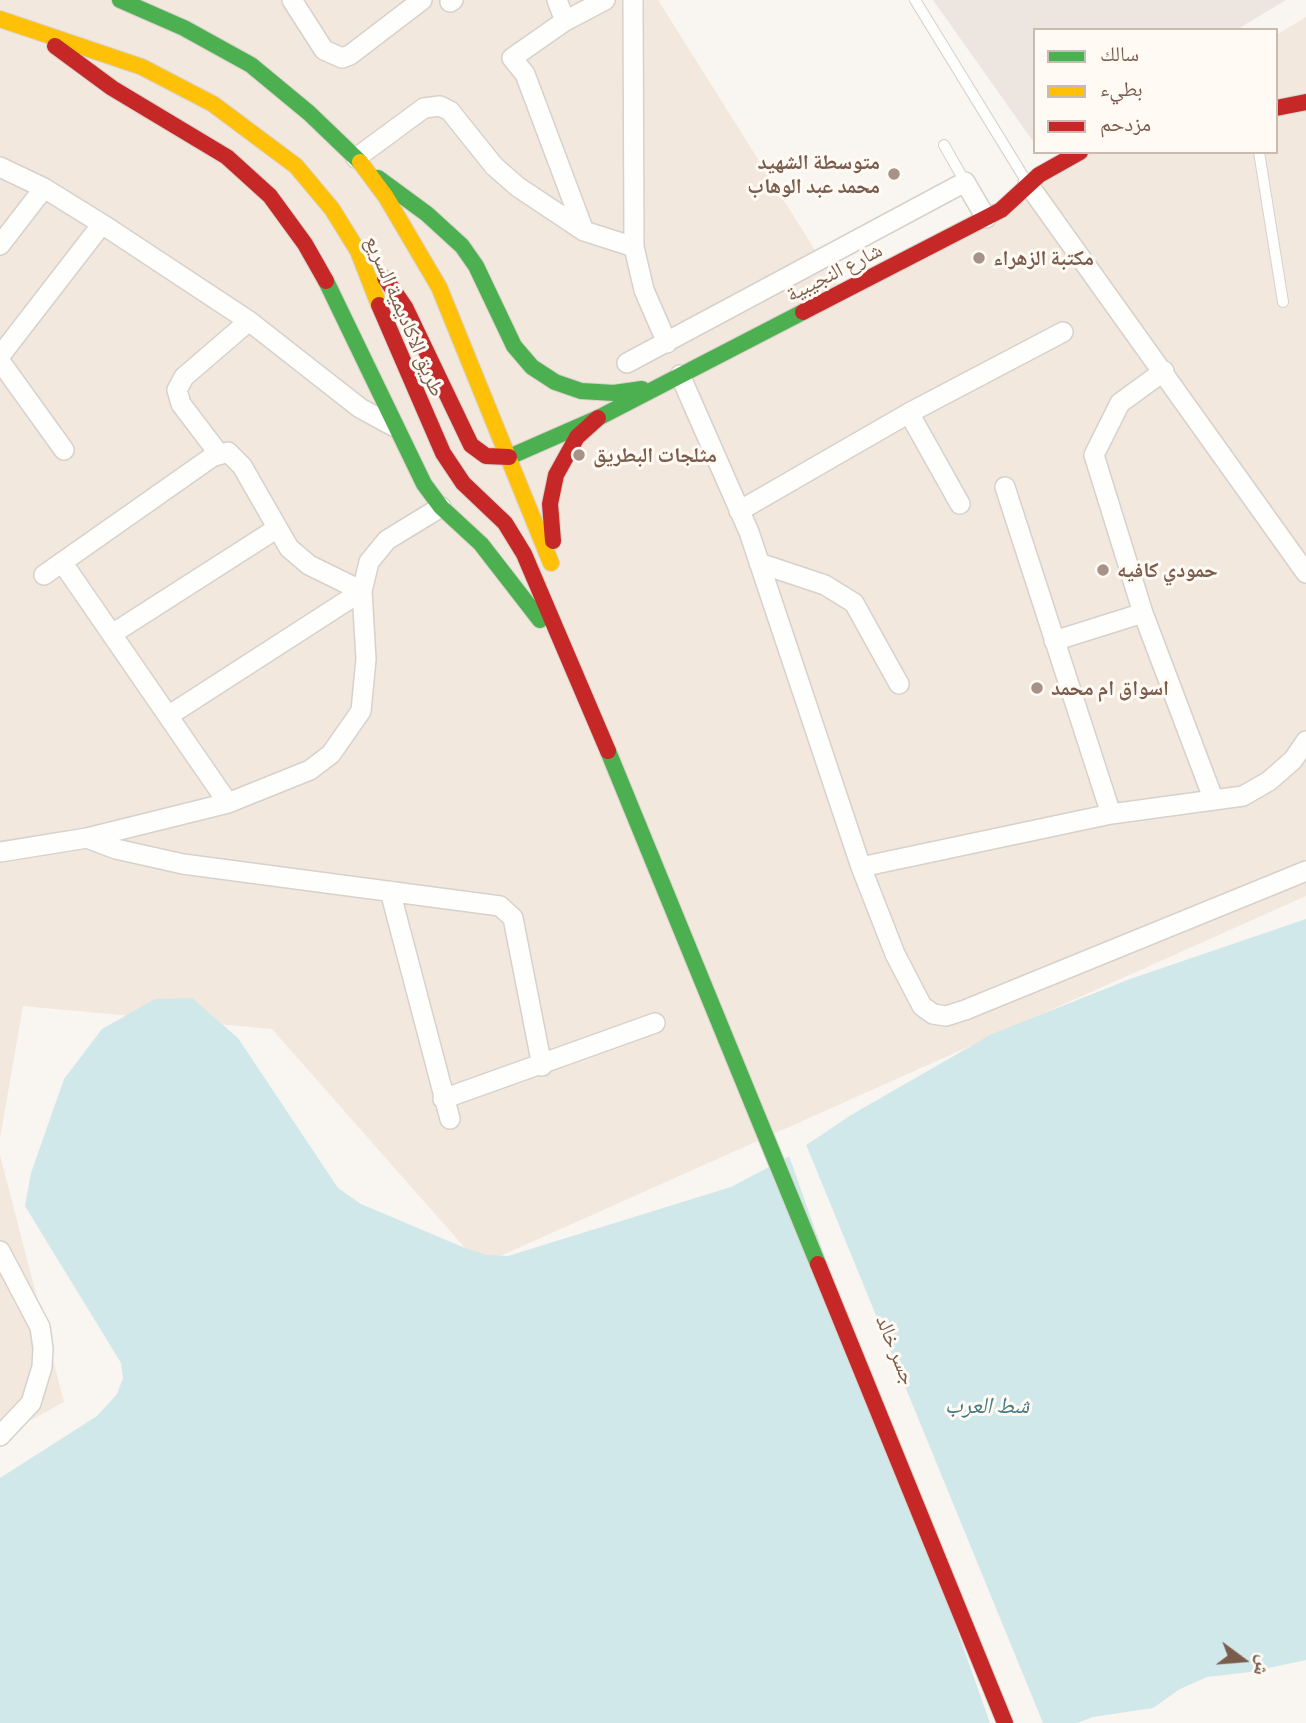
<!DOCTYPE html>
<meta charset="utf-8">
<style>
body{margin:0}
#map{position:relative;width:1306px;height:1723px;overflow:hidden;background:#f9f5f0;font-family:Barlow,"Noto Naskh Arabic",sans-serif}
canvas{display:block}
.legend{position:absolute;left:1033px;top:28px;width:245px;height:126px;box-sizing:border-box;background:#fffaf3;border:2px solid #cabbb1;margin:0;padding:9px 12px;list-style:none;font-size:21px;color:#7a5c4d}
.legend li{display:flex;align-items:center;gap:14px;height:35px}
.legend b{width:35px;border:2px solid #cabbb1}
.north{position:absolute;left:1208px;top:1625px;width:70px;height:70px;-webkit-text-stroke:5px #fffaf3;paint-order:stroke;rotate:106deg;font-size:19px;font-weight:700;line-height:28px;text-align:center;color:#7a5c4d}
.north::after{content:'';display:block;margin:auto;width:24px;height:32px;background:#7a5c4d;clip-path:polygon(50% 0,100% 100%,50% 72%,0 100%)}
</style>
<div id="map">
<canvas width="1306" height="1723"></canvas>
<ul class="legend">
<li><b style="height:9px;background:#4caf50"></b>سالك</li>
<li><b style="height:9px;background:#ffc107"></b>بطيء</li>
<li><b style="height:9px;background:#c62828"></b>مزدحم</li>
</ul>
<div class="north">ش</div>
</div>
<script>
const ctx = document.querySelector('canvas').getContext('2d');
ctx.lineJoin = 'round';
function paint(path, color) {
  ctx.fillStyle = color;
  ctx.fill(path, 'evenodd');
}
function toPath(rows) {
  const path = new Path2D();
  for (const r of rows) {
    path.moveTo(r[0], r[1]);
    for (let i = 2; i < r.length; i += 2) path.lineTo(r[i], r[i + 1]);
  }
  return path;
}
function stroke(path, color, width, dash) {
  ctx.strokeStyle = color;
  ctx.lineWidth = width;
  ctx.lineCap = dash ? 'butt' : 'round';
  ctx.setLineDash(dash || []);
  ctx.stroke(path);
}
function write(font, color, halo, rows, align = 'center') {
  ctx.font = font + ' Barlow,"Noto Naskh Arabic",sans-serif';
  ctx.lineWidth = 6;
  ctx.setLineDash([]);
  ctx.textBaseline = 'middle';
  ctx.strokeStyle = halo;
  ctx.fillStyle = color;
  for (const [text, x, y, turn = 0] of rows) {
    ctx.save();
    ctx.translate(x, y);
    ctx.rotate((+turn || 0) * Math.PI / 180);
    ctx.textAlign = isNaN(turn) ? turn : align;
    if (halo) ctx.strokeText(text, 0, 0);
    ctx.fillText(text, 0, 0);
    ctx.restore();
  }
}
paint(toPath([
 [0,0,658,0,847,301,1088,152,1276,152,1276,35,1306,17,1306,896,480,1265,272,1029,23,1006,0,1138],
 [0,1155,64,1402,0,1437]
]), '#f2e8de');
paint(toPath([
 [933,0,1286,0,1236,30,1035,30,1035,144]
]), '#ede5e0');
paint(toPath([
 [1306,919,1306,1660,1250,1672,1207,1677,1180,1689,1153,1708,1093,1717,1077,1723,0,1723,0,1478,97,1416,117,1394,123,1378,121,1363,25,1206,31,1173,64,1079,102,1029,155,999,192,998,238,1038,338,1188,361,1204,465,1248,487,1255,508,1256,731,1187,790,1156,851,1115,992,1034,1130,979]
]), '#d0e8ea');
paint(toPath([
 [805,1142,1043,1723,990,1723,788,1153]
]), '#f9f5f0');
const lane = toPath([
 [915,0,1028,184],
 [944,145,965,182],
 [1259,152,1283,302]
]);
const street = toPath([
 [292,0,324,50,342,58,350,55,422,0],
 [557,0,565,21],
 [633,0,634,247,644,290,667,343],
 [450,2,453,0],
 [356,158,424,108,440,106,450,111,494,166,518,187,584,231,634,247],
 [0,167,44,188,102,224,249,321,360,408,393,426],
 [1028,184,1306,573],
 [584,231,525,74,512,58,565,21,605,0],
 [0,245,44,188],
 [0,356,102,224],
 [0,361,64,450],
 [627,363,965,182,986,218],
 [1164,371,1120,403,1094,455,1143,613,1213,798],
 [680,375,749,532,861,867,895,954,922,1006,933,1014,946,1016,965,1010,1306,871],
 [909,413,960,504],
 [219,454,181,404,177,390,184,377,249,321],
 [1005,487,1111,814],
 [739,511,909,413,1063,332],
 [62,562,228,803],
 [759,563,825,585,854,603,899,684],
 [44,575,212,457,228,452,242,466,289,548,309,565,362,591],
 [112,634,276,529],
 [1054,641,1143,613],
 [168,716,362,591],
 [87,838,116,849,183,864,500,906,513,918,542,1066],
 [0,852,87,838,228,803,310,770,331,754,361,711,366,659,362,591,369,562,387,540,441,507],
 [861,867,1111,814,1243,796,1269,781,1293,760,1306,741],
 [390,891,450,1119],
 [443,1099,655,1023],
 [0,1251,40,1327,43,1348,42,1367,31,1403,0,1436]
]);
const fast = toPath([
 [120,0,184,28,251,65,309,113,360,162],
 [378,178,427,214,462,246,476,266,514,346,532,367,555,382,581,391,614,393,642,389],
 [326,281,424,484,441,507,481,544,540,620],
 [509,457,598,418,803,312],
 [608,751,818,1264]
]);
const slow = toPath([
 [0,19,142,67,213,104,296,166,332,209,358,251,379,305],
 [360,162,386,197,439,287,551,563]
]);
const jam = toPath([
 [55,46,112,88,227,157,270,196,305,244,326,281],
 [1276,108,1306,102],
 [385,278,405,307,471,445,486,456,509,457],
 [379,305,443,453,463,483,505,523,524,554,608,751],
 [803,312,1001,210,1039,175,1080,152],
 [553,541,550,504,556,475,577,437,598,418],
 [818,1264,1005,1723]
]);
stroke(lane, '#d7d1cb', 12);
stroke(street, '#d7d1cb', 22);
stroke(fast, '#d9d2cb', 18);
stroke(slow, '#d9d2cb', 18);
stroke(jam, '#d9d2cb', 18);
stroke(lane, '#fefefd', 10);
stroke(street, '#fefefd', 19);
stroke(fast, '#4caf50', 16);
stroke(slow, '#ffc107', 16);
stroke(jam, '#c62828', 16);
for (const [x, y, r, color] of [
 [894,174,7,"#a69286"],
 [979,258,7,"#a69286"],
 [579,455,7,"#a69286"],
 [1103,570,7,"#a69286"],
 [1037,688,7,"#a69286"]
]) {
  const dot = new Path2D();
  dot.arc(x, y, r, 0, 2 * Math.PI);
  ctx.fillStyle = color;
  ctx.fill(dot);
  stroke(dot, '#fffaf3', 2.5);
}
write('bold 21px', '#7a5c4d', '#fffaf3', [
 ["متوسطة الشهيد",880,162,"right"],
 ["محمد عبد الوهاب",880,186,"right"],
 ["مكتبة الزهراء",993,258],
 ["مثلجات البطريق",593,455],
 ["حمودي كافيه",1117,570],
 ["اسواق ام محمد",1051,688]
], 'left');
write('21px', '#7a5c4d', '#fffaf3', [
 ["شارع النجيبية",834,272,-27],
 ["طريق الاكاديمية السريع",405,316,67],
 ["جسر خالد",896,1350,68]
]);
write('italic 23px', '#437c86', '#fffaf3', [
 ["شط العرب",987,1405]
]);
</script>
